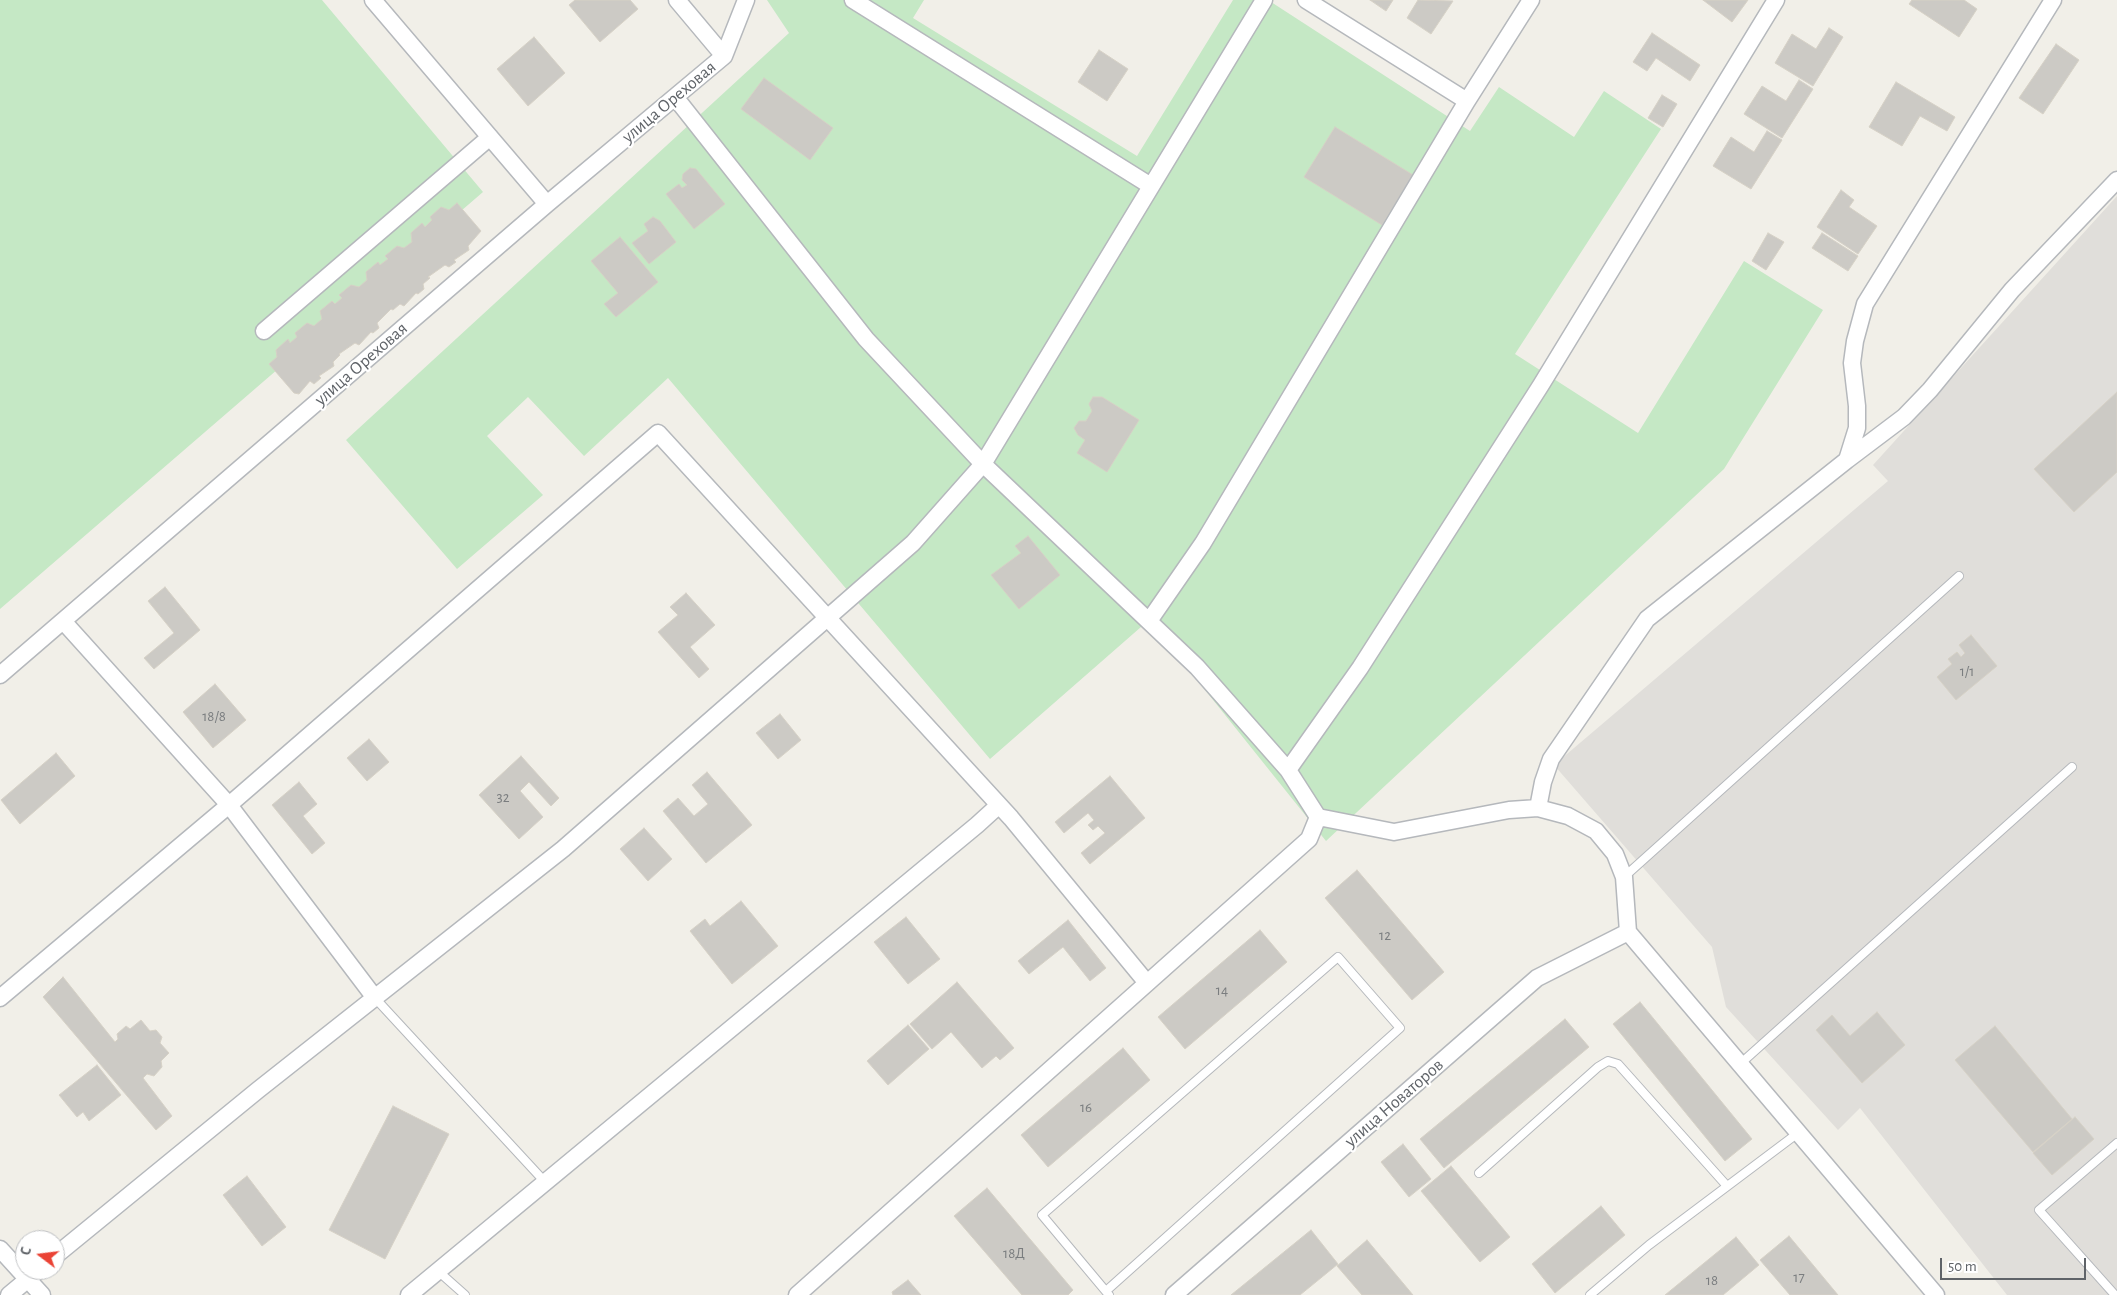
<!DOCTYPE html>
<meta charset="utf-8">
<style>
body{margin:0}
#map{position:relative;width:2117px;height:1295px;overflow:hidden;background:#f1efe8;font-family:"Alegreya Sans",sans-serif}
canvas{display:block}
.north{position:absolute;left:15px;top:1230px;width:50px;height:50px;box-sizing:border-box;background:#fff;border:1px solid #bfc1c3;border-radius:50%;rotate:285deg;font-size:14px;font-weight:700;line-height:20px;text-align:center;color:#5f6368}
.north::after{content:'';display:block;margin:auto;width:18px;height:22px;background:#ea4335;clip-path:polygon(50% 0,100% 100%,50% 72%,0 100%)}
.scale{position:absolute;left:1940px;top:1258px;width:146px;height:22px;box-sizing:border-box;border:2px solid #5f6368;border-top:0;padding-left:6px;font-size:15px;line-height:18px;white-space:nowrap;color:#5f6368;-webkit-text-stroke:4px #fff;paint-order:stroke}
</style>
<div id="map">
<canvas width="2117" height="1295"></canvas>
<div class="north">С</div>
<div class="scale">50 m</div>
</div>
<script>
const ctx = document.querySelector('canvas').getContext('2d');
ctx.lineJoin = 'round';
function paint(path, color) {
  ctx.fillStyle = color;
  ctx.fill(path, 'evenodd');
}
function toPath(rows) {
  const path = new Path2D();
  for (const r of rows) {
    path.moveTo(r[0], r[1]);
    for (let i = 2; i < r.length; i += 2) path.lineTo(r[i], r[i + 1]);
  }
  return path;
}
function stroke(path, color, width, dash) {
  ctx.strokeStyle = color;
  ctx.lineWidth = width;
  ctx.lineCap = dash ? 'butt' : 'round';
  ctx.setLineDash(dash || []);
  ctx.stroke(path);
}
function write(font, color, halo, rows, align = 'center') {
  ctx.font = font + ' "Alegreya Sans",sans-serif';
  ctx.lineWidth = 4.5;
  ctx.setLineDash([]);
  ctx.textBaseline = 'middle';
  ctx.strokeStyle = halo;
  ctx.fillStyle = color;
  for (const [text, x, y, turn = 0] of rows) {
    ctx.save();
    ctx.translate(x, y);
    ctx.rotate((+turn || 0) * Math.PI / 180);
    ctx.textAlign = isNaN(turn) ? turn : align;
    if (halo) ctx.strokeText(text, 0, 0);
    ctx.fillText(text, 0, 0);
    ctx.restore();
  }
}
paint(toPath([
 [2117,196,2117,1295,2007,1295,1860,1108,1838,1130,1726,1007,1712,947,1554,765,1888,481,1873,465]
]), '#e0deda');
paint(toPath([
 [0,0,322,0,483,192,0,609],
 [767,0,924,0,913,18,1137,156,1233,0,1268,0,1470,131,1499,87,1574,137,1604,91,1661,129,1515,354,1638,433,1744,261,1823,310,1724,469,1326,841,1149,620,990,759,668,378,584,456,528,397,487,436,543,495,457,569,346,440,789,33]
]), '#c5e8c5');
const building = toPath([
 [575,0,630,0,638,9,600,42,569,5,575,0],
 [1370,0,1393,0,1386,11,1370,0],
 [1418,0,1453,1,1431,34,1407,18,1418,0],
 [1703,0,1748,0,1732,22,1703,0],
 [1912,0,1964,0,1977,9,1959,37,1909,4,1912,0],
 [1829,28,1843,37,1813,86,1775,63,1792,34,1816,49,1829,28],
 [1652,33,1700,65,1690,81,1656,58,1647,71,1633,62,1652,33],
 [534,37,565,73,528,106,497,69,534,37],
 [2056,44,2079,60,2043,114,2019,98,2056,44],
 [1099,50,1128,69,1107,101,1078,82,1099,50],
 [764,78,833,128,810,160,741,109,764,78],
 [1799,80,1813,89,1782,138,1744,114,1762,86,1786,101,1799,80],
 [1896,82,1955,117,1947,131,1920,116,1902,146,1869,127,1896,82],
 [1662,95,1677,104,1663,127,1648,118,1662,95],
 [1335,127,1413,175,1382,225,1304,177,1335,127],
 [1767,131,1782,140,1751,189,1713,166,1731,137,1754,152,1767,131],
 [690,168,696,169,725,204,694,229,666,194,679,184,682,188,687,185,682,180,683,174,690,168],
 [1841,190,1854,200,1849,207,1877,226,1858,254,1817,227,1841,190],
 [457,203,481,231,468,246,469,250,454,260,456,262,449,267,445,265,428,277,430,278,423,284,424,289,418,294,416,293,404,306,400,304,393,310,391,309,377,323,379,328,373,333,371,332,359,345,355,343,339,354,340,355,333,362,334,366,319,376,321,378,314,384,310,381,299,394,294,393,269,364,277,357,276,350,288,339,290,343,297,337,295,333,307,323,314,326,322,319,320,311,332,301,335,304,342,298,339,295,351,285,359,287,367,280,366,272,378,262,380,265,388,259,385,256,397,246,404,248,412,242,411,233,422,223,425,227,432,220,430,217,441,207,449,210,457,203],
 [653,217,660,221,676,242,649,264,632,243,648,231,644,224,653,217],
 [1768,233,1784,242,1766,270,1752,261,1768,233],
 [1822,233,1858,256,1848,271,1812,248,1822,233],
 [620,237,658,282,616,317,604,304,618,293,591,261,620,237],
 [2117,392,2117,472,2074,512,2034,469,2117,392],
 [1093,397,1102,397,1139,420,1107,472,1077,453,1085,440,1078,435,1074,428,1079,421,1086,421,1092,411,1089,404,1093,397],
 [1028,536,1060,575,1019,609,991,575,1021,553,1015,546,1028,536],
 [165,587,200,630,154,669,144,658,174,633,148,601,165,587],
 [686,593,715,625,690,647,709,669,699,678,658,632,678,615,670,607,686,593],
 [1971,635,1997,666,1956,700,1937,677,1952,664,1948,659,1957,652,1961,657,1965,653,1959,645,1971,635],
 [215,684,246,720,213,748,183,712,215,684],
 [780,714,801,740,778,759,756,733,780,714],
 [369,739,389,762,367,781,347,758,369,739],
 [56,753,75,776,20,824,1,800,56,753],
 [521,756,559,798,551,806,529,782,520,791,543,817,519,839,479,795,521,756],
 [707,772,752,825,706,863,663,811,678,798,694,816,708,804,692,785,707,772],
 [1110,776,1145,818,1090,864,1081,853,1105,833,1098,826,1093,830,1088,825,1094,820,1088,813,1064,833,1055,822,1110,776],
 [299,782,317,804,303,816,325,843,312,854,272,805,299,782],
 [644,828,672,859,648,881,620,849,644,828],
 [1357,870,1444,972,1412,1000,1325,898,1357,870],
 [741,901,778,946,732,984,690,931,705,919,710,926,741,901],
 [906,917,940,959,908,984,874,942,906,917],
 [1068,920,1106,968,1090,981,1063,947,1029,974,1018,961,1068,920],
 [1260,930,1287,962,1185,1049,1158,1017,1260,930],
 [63,977,115,1042,118,1039,117,1034,126,1026,130,1029,141,1020,150,1031,156,1030,162,1037,160,1043,169,1053,161,1061,162,1067,154,1076,147,1074,143,1078,172,1116,156,1130,43,997,63,977],
 [957,982,1014,1048,1000,1060,996,1056,982,1068,951,1032,932,1049,910,1024,957,982],
 [1640,1002,1752,1139,1725,1161,1613,1024,1640,1002],
 [1877,1012,1905,1045,1862,1083,1816,1030,1832,1015,1850,1036,1877,1012],
 [1565,1019,1589,1047,1444,1168,1420,1139,1565,1019],
 [908,1025,929,1049,888,1085,867,1061,908,1025],
 [1995,1026,2072,1119,2033,1152,1955,1060,1995,1026],
 [1123,1048,1150,1080,1048,1167,1021,1135,1123,1048],
 [97,1065,121,1095,89,1121,83,1112,77,1117,59,1095,97,1065],
 [393,1106,449,1134,385,1259,329,1230,393,1106],
 [2075,1117,2094,1139,2052,1175,2033,1153,2075,1117],
 [1403,1144,1431,1179,1409,1197,1381,1162,1403,1144],
 [1451,1166,1510,1237,1480,1262,1421,1191,1451,1166],
 [247,1176,286,1227,262,1246,223,1195,247,1176],
 [987,1188,1073,1290,1068,1295,1022,1295,954,1216,987,1188],
 [1601,1206,1625,1235,1555,1293,1532,1264,1601,1206],
 [1311,1230,1338,1264,1300,1295,1231,1295,1311,1230],
 [1789,1236,1838,1295,1790,1295,1760,1260,1789,1236],
 [1736,1237,1759,1265,1723,1295,1665,1295,1736,1237],
 [1367,1240,1413,1295,1362,1295,1337,1266,1367,1240],
 [908,1280,921,1295,893,1295,892,1292,908,1280]
]);
paint(building, '#cccac5');
stroke(building, '#d6d1c6', 1);
const service = toPath([
 [1624,877,1959,576],
 [375,998,545,1182],
 [1740,1064,2072,767],
 [1479,1173,1598,1067,1608,1061,1618,1064,1727,1186],
 [438,1271,465,1295],
 [1106,1291,1400,1028,1338,957,1042,1215,1109,1295],
 [1590,1295,1649,1245,1798,1133],
 [2115,1295,2039,1210,2117,1143]
]);
const minor = toPath([
 [373,0,547,204],
 [677,0,724,56],
 [853,0,1151,186],
 [1306,0,1467,101],
 [675,97,866,339,983,464,1197,667,1288,770,1318,817,1394,832,1509,810,1538,808,1568,816,1596,831,1615,854,1624,877,1628,932,1936,1295],
 [264,331,490,137],
 [1847,460,1857,428,1857,406,1852,363,1855,341,1865,304,2053,0],
 [63,621,229,805,375,998],
 [1149,621,1203,543,1467,101,1531,0],
 [0,675,547,204,724,56,746,0],
 [1288,770,1360,668,1541,385,1776,0],
 [1538,808,1543,782,1551,759,1647,619,1847,460,1904,417,1930,390,2012,290,2117,180],
 [0,998,229,805,658,433,1011,818,1147,983],
 [0,1249,42,1295],
 [55,1256,258,1090,563,849,913,543,983,464,1264,0],
 [9,1295,39,1270],
 [409,1295,977,825,999,805],
 [797,1295,1309,839,1318,817],
 [1174,1295,1537,978,1628,932]
]);
stroke(service, '#b5b8bc', 10);
stroke(minor, '#b5b8bc', 19);
stroke(service, '#fff', 8);
stroke(minor, '#fff', 16);
write('15px', '#7a7d7f', null, [
 ["1/1",1967,671],
 ["18/8",214,716],
 ["32",503,797],
 ["12",1385,935],
 ["14",1222,990],
 ["16",1086,1107],
 ["18Д",1014,1253],
 ["17",1799,1277],
 ["18",1712,1280]
]);
write('18px', '#5f6368', '#fff', [
 ["улица Ореховая",669,102,-40],
 ["улица Ореховая",361,364,-41],
 ["улица Новаторов",1394,1103,-41]
]);
</script>
